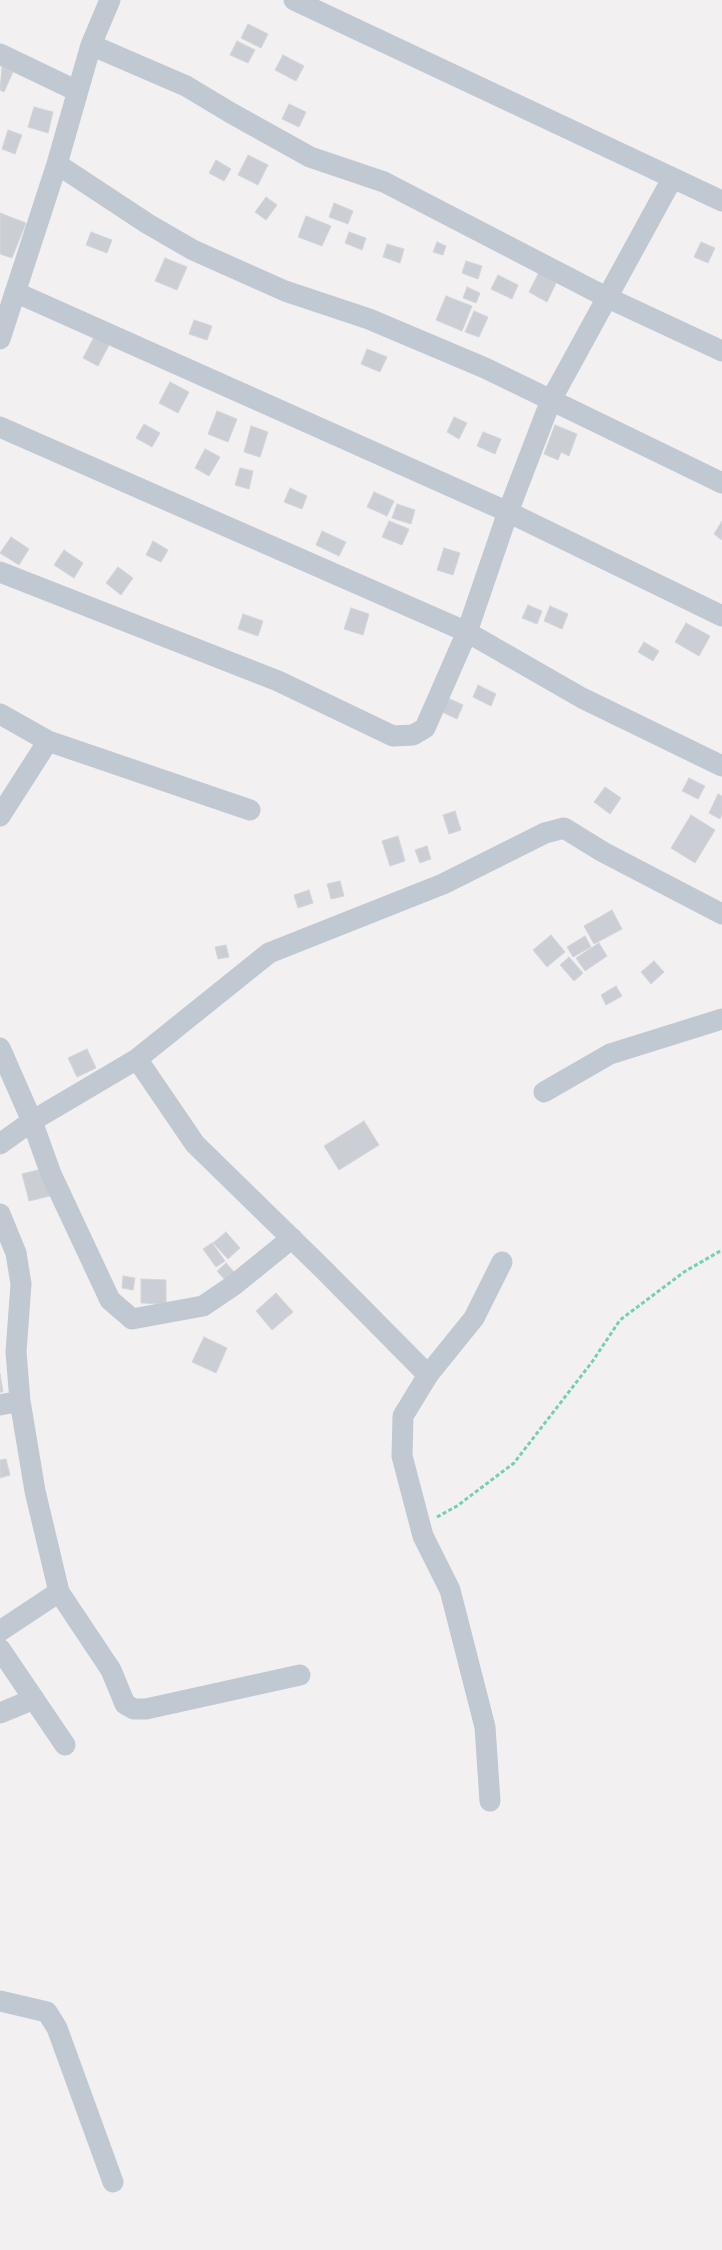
<!DOCTYPE html>
<style>
body{margin:0}
canvas{display:block;background:#f2f0f0}
</style>
<canvas width="722" height="2250"></canvas>
<script>
const ctx = document.querySelector('canvas').getContext('2d');
ctx.lineJoin = 'round';
function paint(path, color) {
  ctx.fillStyle = color;
  ctx.fill(path, 'evenodd');
}
function toPath(rows) {
  const path = new Path2D();
  for (const r of rows) {
    path.moveTo(r[0], r[1]);
    for (let i = 2; i < r.length; i += 2) path.lineTo(r[i], r[i + 1]);
  }
  return path;
}
function stroke(path, color, width, dash) {
  ctx.strokeStyle = color;
  ctx.lineWidth = width;
  ctx.lineCap = dash ? 'butt' : 'round';
  ctx.setLineDash(dash || []);
  ctx.stroke(path);
}
const building = toPath([
 [248,24,268,34,261,48,241,38,248,24],
 [237,41,255,50,248,63,230,55,237,41],
 [283,55,304,66,296,81,275,70,283,55],
 [2,67,13,72,4,92,0,90,2,67],
 [289,104,306,112,299,127,282,119,289,104],
 [34,107,53,112,48,133,28,127,34,107],
 [8,130,22,135,15,154,2,149,8,130],
 [248,155,268,165,258,185,238,175,248,155],
 [216,160,231,169,224,181,209,173,216,160],
 [266,197,277,205,266,220,255,212,266,197],
 [334,203,353,211,348,224,329,217,334,203],
 [0,213,26,223,12,258,0,254,0,213],
 [306,216,331,226,322,246,298,237,306,216],
 [91,232,112,240,107,253,86,245,91,232],
 [349,232,366,238,362,250,345,243,349,232],
 [437,242,446,246,443,255,433,252,437,242],
 [701,242,715,248,708,263,694,257,701,242],
 [387,244,404,249,400,263,383,257,387,244],
 [165,258,187,267,177,290,155,281,165,258],
 [466,261,482,266,478,279,462,273,466,261],
 [541,268,559,277,547,302,529,292,541,268],
 [498,275,518,285,512,299,491,289,498,275],
 [467,287,480,293,476,303,463,298,467,287],
 [446,296,472,306,462,331,436,320,446,296],
 [474,311,488,317,479,337,465,332,474,311],
 [194,320,212,326,207,340,189,334,194,320],
 [94,337,109,345,98,366,83,358,94,337],
 [367,349,387,357,380,372,361,364,367,349],
 [170,382,189,392,178,413,159,403,170,382],
 [217,411,237,419,228,442,208,434,217,411],
 [454,417,467,423,459,439,447,432,454,417],
 [144,424,160,433,152,447,136,438,144,424],
 [555,425,577,434,569,456,561,452,558,460,544,454,555,425],
 [251,426,268,432,260,457,244,452,251,426],
 [483,432,501,439,495,454,477,446,483,432],
 [205,449,220,457,209,476,195,468,205,449],
 [240,468,253,471,249,489,235,485,240,468],
 [290,488,307,496,302,509,284,502,290,488],
 [374,492,394,501,387,516,367,507,374,492],
 [397,504,415,510,411,524,392,518,397,504],
 [389,521,409,529,402,545,382,537,389,521],
 [722,521,722,540,714,534,722,521],
 [322,531,346,542,339,556,316,545,322,531],
 [11,537,29,549,19,565,0,553,11,537],
 [153,541,168,550,161,562,146,555,153,541],
 [444,548,460,553,453,575,437,570,444,548],
 [64,550,83,563,74,578,54,565,64,550],
 [118,567,133,578,121,595,106,583,118,567],
 [528,605,542,611,537,624,522,618,528,605],
 [550,606,568,614,562,629,544,621,550,606],
 [351,608,369,614,363,635,344,629,351,608],
 [243,614,263,621,258,636,238,629,243,614],
 [686,623,710,636,699,656,675,642,686,623],
 [644,642,659,651,653,661,638,652,644,642],
 [478,685,496,694,491,706,473,697,478,685],
 [448,698,463,705,457,719,442,712,448,698],
 [689,778,705,786,698,799,682,791,689,778],
 [605,787,621,798,610,814,594,802,605,787],
 [718,794,722,796,722,814,720,819,709,813,718,794],
 [455,811,461,830,449,834,443,815,455,811],
 [691,815,715,830,695,863,671,848,691,815],
 [398,836,405,861,390,866,382,841,398,836],
 [427,846,431,859,420,863,415,850,427,846],
 [340,881,344,896,331,899,327,884,340,881],
 [309,890,313,903,298,908,294,895,309,890],
 [612,910,622,929,594,944,584,926,612,910],
 [551,935,565,952,547,967,533,950,551,935],
 [585,936,591,947,573,957,567,947,585,936],
 [599,943,607,956,585,971,576,958,599,943],
 [226,945,229,957,218,959,215,947,226,945],
 [569,957,583,973,574,981,560,965,569,957],
 [654,961,664,972,651,984,641,972,654,961],
 [616,986,622,996,606,1005,601,995,616,986],
 [87,1049,96,1068,77,1077,68,1058,87,1049],
 [364,1121,379,1145,339,1170,324,1146,364,1121],
 [46,1168,54,1195,29,1201,22,1174,46,1168],
 [226,1232,240,1248,228,1259,213,1243,226,1232],
 [212,1243,225,1261,216,1267,203,1249,212,1243],
 [226,1263,235,1273,226,1281,217,1271,226,1263],
 [123,1276,135,1278,133,1290,122,1288,123,1276],
 [141,1279,166,1280,166,1304,141,1303,141,1279],
 [276,1293,293,1312,272,1330,256,1311,276,1293],
 [204,1337,227,1348,216,1373,192,1362,204,1337],
 [0,1374,3,1392,0,1392,0,1374],
 [6,1459,10,1475,0,1478,0,1460,6,1459]
]);
paint(building, '#ccced5');
stroke(building, '#d4d5db', 1);
stroke(toPath([
 [437,1517,457,1506,514,1463,592,1362,620,1320,684,1272,722,1250]
]), '#75cfb2', 3, [4, 2.5]);
stroke(toPath([
 [294,0,722,201],
 [91,45,186,86,231,113,310,157,384,182,606,297,722,351],
 [0,54,77,91],
 [57,164,148,224,193,250,285,291,369,319,485,368,722,483],
 [15,292,508,512,722,616],
 [0,339,57,164,91,45,110,0],
 [0,427,467,632,582,698,722,766],
 [0,572,278,681,393,736,413,735,425,728,467,632,508,512,551,400,672,179],
 [0,714,48,741,250,810],
 [0,816,48,741],
 [0,1048,32,1121,51,1174,110,1300,132,1319,203,1306,234,1285,292,1238],
 [137,1059,195,1144,325,1271,428,1375],
 [544,1092,610,1054,722,1019],
 [0,1144,32,1121,137,1059,269,953,443,884,545,833,564,828,603,852,722,914],
 [0,1214,16,1253,21,1284,16,1352,20,1401,35,1491,59,1592,111,1670,125,1704,134,1709,146,1709,300,1675],
 [0,1405,20,1401],
 [0,1631,59,1592],
 [0,1649,65,1745],
 [0,1713,34,1699],
 [490,1801,485,1727,450,1590,423,1536,402,1456,403,1416,428,1375,474,1318,502,1262],
 [0,2001,47,2012,57,2028,113,2182]
]), '#c0c8d2', 21);
</script>
